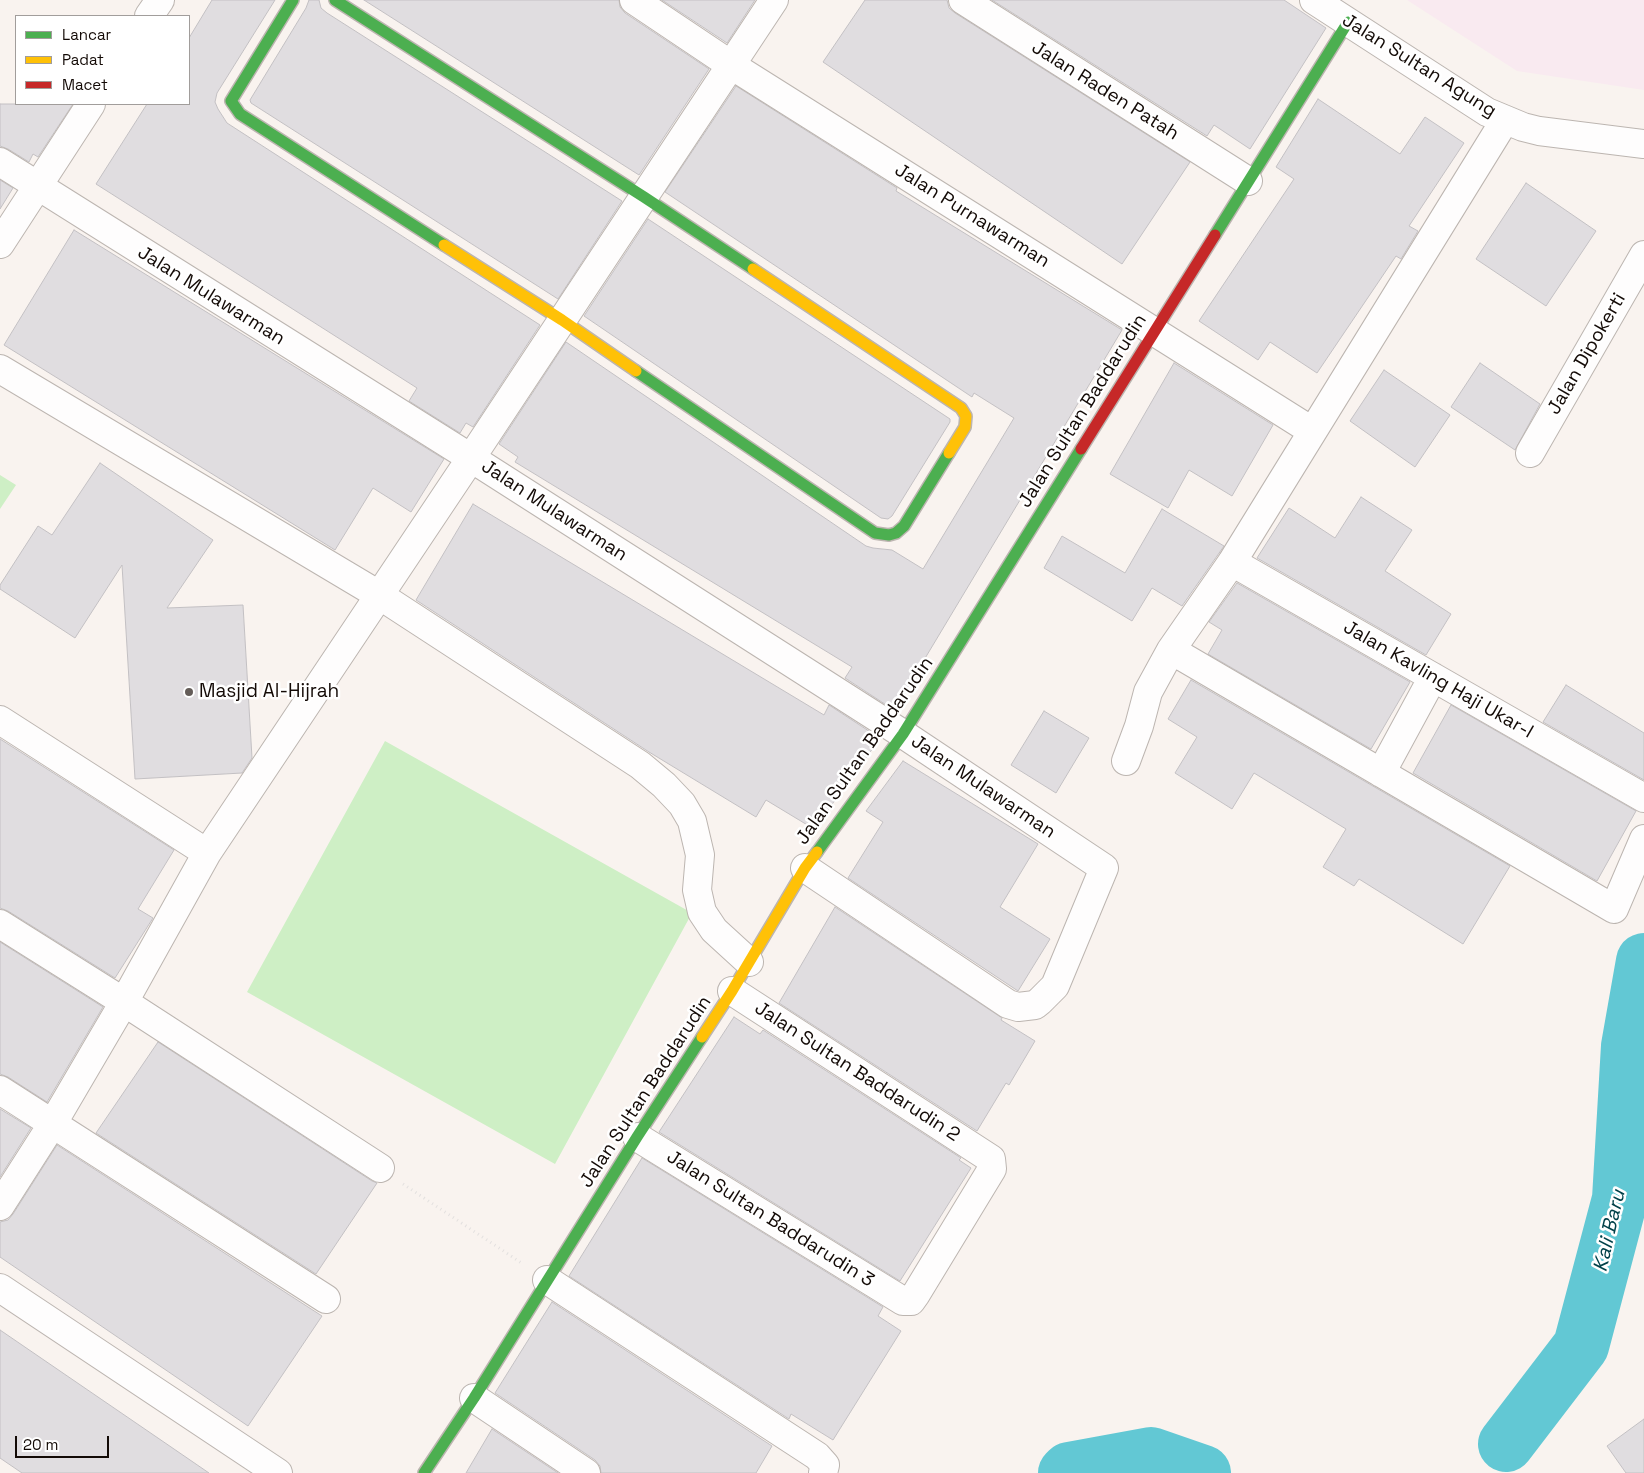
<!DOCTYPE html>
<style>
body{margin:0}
#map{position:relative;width:1644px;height:1473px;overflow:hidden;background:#f9f3ef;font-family:"Space Grotesk",sans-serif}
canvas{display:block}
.legend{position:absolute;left:15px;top:15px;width:175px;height:90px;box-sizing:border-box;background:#fff;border:1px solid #a19d9b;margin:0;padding:6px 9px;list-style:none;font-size:15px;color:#130a06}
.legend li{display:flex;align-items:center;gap:10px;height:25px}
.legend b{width:25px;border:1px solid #a19d9b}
.scale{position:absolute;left:15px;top:1436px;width:94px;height:22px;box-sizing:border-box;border:2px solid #130a06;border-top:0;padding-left:6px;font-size:15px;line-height:18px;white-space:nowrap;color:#130a06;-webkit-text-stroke:4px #fff;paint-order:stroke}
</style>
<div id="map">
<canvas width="1644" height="1473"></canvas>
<ul class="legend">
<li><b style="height:6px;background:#4caf50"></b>Lancar</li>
<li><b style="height:6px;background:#ffc107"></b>Padat</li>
<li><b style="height:6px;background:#c62828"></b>Macet</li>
</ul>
<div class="scale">20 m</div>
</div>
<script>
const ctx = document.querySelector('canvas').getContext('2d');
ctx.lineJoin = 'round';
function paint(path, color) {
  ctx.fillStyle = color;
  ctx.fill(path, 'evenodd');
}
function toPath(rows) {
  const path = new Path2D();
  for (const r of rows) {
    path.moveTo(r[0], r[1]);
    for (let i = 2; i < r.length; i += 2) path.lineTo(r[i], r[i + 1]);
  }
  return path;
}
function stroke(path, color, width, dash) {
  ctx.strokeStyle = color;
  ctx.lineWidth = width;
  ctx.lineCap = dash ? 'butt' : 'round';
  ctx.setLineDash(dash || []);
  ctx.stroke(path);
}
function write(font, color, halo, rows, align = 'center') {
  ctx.font = font + ' "Space Grotesk",sans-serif';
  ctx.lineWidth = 5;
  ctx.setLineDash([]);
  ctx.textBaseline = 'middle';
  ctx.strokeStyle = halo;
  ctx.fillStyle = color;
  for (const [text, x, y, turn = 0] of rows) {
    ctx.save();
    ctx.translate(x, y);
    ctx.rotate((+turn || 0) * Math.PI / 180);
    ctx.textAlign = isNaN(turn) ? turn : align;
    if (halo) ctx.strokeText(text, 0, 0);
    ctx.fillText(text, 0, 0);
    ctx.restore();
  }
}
paint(toPath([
 [1407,0,1644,0,1644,90,1517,71]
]), '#f9eaf0');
paint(toPath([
 [0,475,16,485,0,509],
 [385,741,692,913,555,1164,247,992]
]), '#ceefc5');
stroke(toPath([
 [1506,1444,1581,1346,1620,1199,1629,1046,1644,961],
 [1066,1473,1069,1470,1151,1455,1203,1473]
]), '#62c8d4', 56);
const building = toPath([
 [212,0,275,0,217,93,215,102,218,109,227,123,540,325,473,427,466,423,460,433,409,401,417,388,96,184,147,104,189,104,189,38,212,0],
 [309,0,319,0,321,8,327,13,622,201,558,299,251,103,250,100,306,8,309,0],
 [364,0,619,0,620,7,625,13,709,69,639,175,364,0],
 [662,0,755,0,727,43,662,0],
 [865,0,947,0,949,8,955,13,1190,162,1122,264,823,62,865,0],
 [992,0,1284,0,1326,28,1250,149,1214,125,1207,136,992,0],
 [736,86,897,188,896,191,1122,330,894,710,845,678,852,667,515,462,518,457,499,444,566,342,866,546,873,548,892,550,923,569,1014,418,974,393,972,397,665,192,736,86],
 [1318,99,1400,154,1425,117,1464,143,1409,226,1418,231,1401,259,1396,256,1317,373,1270,342,1258,360,1199,321,1294,179,1276,167,1318,99],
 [0,104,73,104,38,157,33,154,29,162,8,149,0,146,0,104],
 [0,180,13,188,0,209,0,180],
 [1526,183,1596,231,1546,306,1476,259,1526,183],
 [648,219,950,419,950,422,892,516,888,519,881,518,584,316,648,219],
 [74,230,444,459,411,512,373,488,335,550,4,345,74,230],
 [1174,363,1273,425,1232,496,1189,470,1168,508,1110,474,1174,363],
 [1480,363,1540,404,1515,450,1451,407,1480,363],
 [1384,370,1450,415,1415,467,1350,421,1384,370],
 [100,463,213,540,167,608,243,605,252,758,242,773,135,779,122,565,75,638,0,589,0,585,38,526,52,535,100,463],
 [1361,497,1412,530,1385,571,1451,614,1426,655,1257,558,1289,508,1335,538,1361,497],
 [473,504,824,715,829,705,878,737,874,743,876,744,814,829,766,800,756,817,649,752,416,600,473,504],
 [1162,509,1224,546,1182,606,1152,588,1132,621,1044,568,1062,536,1125,573,1162,509],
 [1237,583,1410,682,1371,749,1208,654,1222,630,1209,622,1237,583],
 [1191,680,1510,866,1463,944,1359,879,1354,886,1323,867,1346,829,1254,773,1232,809,1175,773,1197,737,1168,719,1191,680],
 [1566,685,1644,733,1644,780,1543,722,1566,685],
 [1451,705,1636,811,1597,881,1413,773,1451,705],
 [1044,711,1089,738,1056,793,1011,765,1044,711],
 [0,739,174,850,138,909,153,918,115,978,8,911,0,908,0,739],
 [903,761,1038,844,1000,907,1050,939,1018,991,848,878,883,822,866,811,903,761],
 [835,907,1002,1018,1001,1020,1035,1041,1009,1085,1006,1083,977,1131,779,1003,835,907],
 [0,942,103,1007,47,1102,8,1077,0,1074,0,942],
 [734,1017,760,1034,763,1030,961,1158,959,1160,971,1168,900,1281,659,1132,734,1017],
 [158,1042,372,1181,377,1183,316,1274,96,1133,158,1042],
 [0,1109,31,1128,0,1177,0,1109],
 [57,1145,322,1316,248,1426,0,1257,0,1222,8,1220,13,1214,57,1145],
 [642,1158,883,1307,878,1316,901,1331,833,1440,791,1414,789,1419,569,1276,642,1158],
 [552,1302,772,1446,756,1473,601,1473,600,1466,595,1460,495,1393,552,1302],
 [0,1330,174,1449,209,1473,22,1473,0,1458,0,1330],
 [1644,1419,1644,1473,1626,1473,1607,1446,1644,1419],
 [492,1429,558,1473,466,1473,492,1429]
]);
paint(building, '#e0dde0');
stroke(building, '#c3c0c3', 1);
const street = toPath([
 [634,0,731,65,1312,431],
 [963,0,1248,181],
 [1314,0,1487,112,1523,127,1539,131,1644,144],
 [149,16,160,0],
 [0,162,471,458,903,734,1104,868,1055,986,1040,1001,1035,1005,1018,1007,1008,1004,805,868],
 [0,244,91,104],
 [0,369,379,595,640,765,664,785,682,804,692,821,700,855,697,890,702,912,714,930,749,962],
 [1530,453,1644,255],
 [1232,562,1644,798],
 [1171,650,1614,909,1644,839],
 [0,720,207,853],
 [1126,761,1139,726,1148,692,1171,650,1232,562,1505,120],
 [1381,773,1433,677],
 [0,924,124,1002,380,1168],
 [0,1090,326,1299],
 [637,1137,903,1301,911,1301,916,1294,992,1169,991,1159,732,991],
 [0,1206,53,1123,124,1002,207,853,471,458,774,0],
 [547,1280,817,1456,825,1465,823,1473],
 [0,1288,278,1473],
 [474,1398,586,1473]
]);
const fast = toPath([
 [293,0,231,101,240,114,444,245],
 [335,0,644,197,753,269],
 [1215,235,1348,22],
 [636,371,875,533,889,535,896,533,904,526,949,453],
 [817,852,903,734,1081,449],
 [424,1473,474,1398,637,1137,702,1037]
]);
const slow = toPath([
 [444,245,562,320,636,371],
 [753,269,961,408,966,416,965,427,949,453],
 [702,1037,732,991,805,868,817,852]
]);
const jam = toPath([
 [1081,449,1215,235]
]);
stroke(street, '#bcb5b0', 30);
stroke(fast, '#bcb5b0', 14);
stroke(slow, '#bcb5b0', 14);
stroke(jam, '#bcb5b0', 14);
stroke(toPath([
 [403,1184,523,1264]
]), '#e3e0df', 3, [1, 4]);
stroke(street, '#fefdfd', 28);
stroke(fast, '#4caf50', 11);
stroke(slow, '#ffc107', 11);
stroke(jam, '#c62828', 11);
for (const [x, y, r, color] of [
 [189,692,5,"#645c58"]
]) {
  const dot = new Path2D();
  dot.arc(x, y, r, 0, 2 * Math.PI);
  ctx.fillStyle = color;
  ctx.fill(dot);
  stroke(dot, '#fff', 2);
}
write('19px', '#130a06', '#fff', [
 ["Jalan Sultan Agung",1419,66,32],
 ["Jalan Raden Patah",1105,91,32],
 ["Jalan Purnawarman",972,216,32],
 ["Jalan Mulawarman",211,296,32],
 ["Jalan Dipokerti",1587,354,-60],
 ["Jalan Sultan Baddarudin",1083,411,-58],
 ["Jalan Mulawarman",554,511,33],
 ["Jalan Kavling Haji Ukar-I",1438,680,30],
 ["Jalan Sultan Baddarudin",865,751,-55],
 ["Jalan Mulawarman",983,787,34],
 ["Jalan Sultan Baddarudin 2",857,1072,33],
 ["Jalan Sultan Baddarudin",646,1092,-57],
 ["Jalan Sultan Baddarudin 3",770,1219,32]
]);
write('19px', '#130a06', '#fff', [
 ["Masjid Al-Hijrah",199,692]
], 'left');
write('italic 20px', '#014149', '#fff', [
 ["Kali Baru",1610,1231,-77]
]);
</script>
